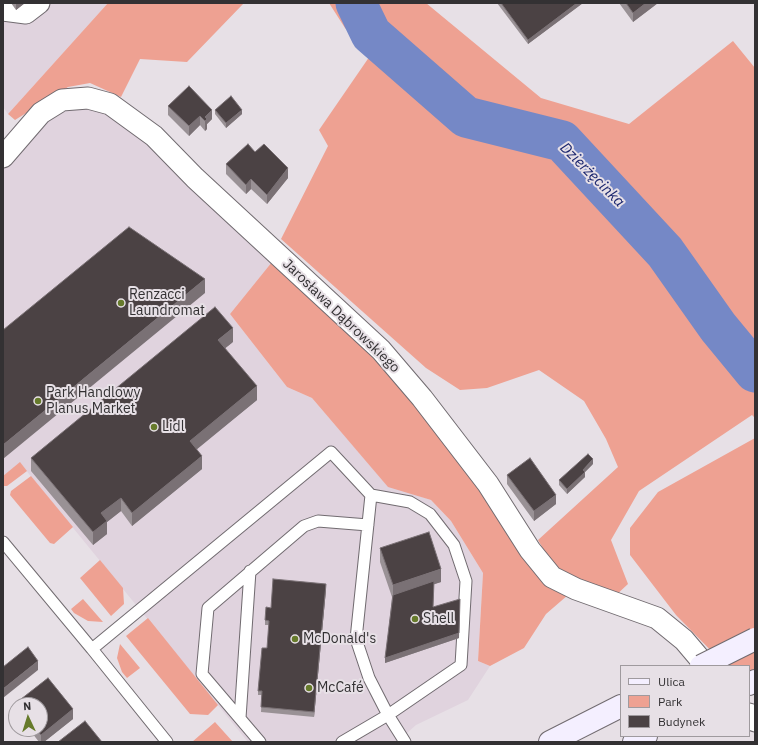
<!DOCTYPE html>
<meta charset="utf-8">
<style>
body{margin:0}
#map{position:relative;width:758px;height:745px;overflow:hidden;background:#e7e0e6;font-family:"IBM Plex Sans",sans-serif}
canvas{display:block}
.frame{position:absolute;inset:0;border:4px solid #333133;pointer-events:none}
.legend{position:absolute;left:620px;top:665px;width:130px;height:72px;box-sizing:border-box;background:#e7e0e6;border:1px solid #9f9a9e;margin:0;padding:5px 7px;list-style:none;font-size:12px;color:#333133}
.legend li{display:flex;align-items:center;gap:8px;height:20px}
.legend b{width:20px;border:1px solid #9f9a9e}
.north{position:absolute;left:8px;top:697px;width:40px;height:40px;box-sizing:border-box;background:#e7e0e6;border:1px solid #9f9a9e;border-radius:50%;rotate:356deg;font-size:11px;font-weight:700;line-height:16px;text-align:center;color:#333133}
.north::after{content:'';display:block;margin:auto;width:14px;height:18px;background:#667a2b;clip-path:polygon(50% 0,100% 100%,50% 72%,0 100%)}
</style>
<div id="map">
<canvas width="758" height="745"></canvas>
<div class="frame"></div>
<ul class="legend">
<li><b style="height:5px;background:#f4efff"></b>Ulica</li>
<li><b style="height:11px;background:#eea192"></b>Park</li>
<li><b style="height:11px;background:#4b4244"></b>Budynek</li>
</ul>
<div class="north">N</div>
</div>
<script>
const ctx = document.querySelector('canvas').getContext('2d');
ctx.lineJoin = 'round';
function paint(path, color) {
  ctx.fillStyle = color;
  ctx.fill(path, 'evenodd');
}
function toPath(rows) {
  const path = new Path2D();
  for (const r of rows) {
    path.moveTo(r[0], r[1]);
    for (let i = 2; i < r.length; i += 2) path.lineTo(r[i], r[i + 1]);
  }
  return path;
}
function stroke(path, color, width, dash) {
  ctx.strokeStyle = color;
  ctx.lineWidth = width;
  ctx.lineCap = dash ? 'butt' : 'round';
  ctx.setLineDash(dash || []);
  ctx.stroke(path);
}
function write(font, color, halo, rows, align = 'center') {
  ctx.font = font + ' "IBM Plex Sans",sans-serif';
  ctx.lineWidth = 4;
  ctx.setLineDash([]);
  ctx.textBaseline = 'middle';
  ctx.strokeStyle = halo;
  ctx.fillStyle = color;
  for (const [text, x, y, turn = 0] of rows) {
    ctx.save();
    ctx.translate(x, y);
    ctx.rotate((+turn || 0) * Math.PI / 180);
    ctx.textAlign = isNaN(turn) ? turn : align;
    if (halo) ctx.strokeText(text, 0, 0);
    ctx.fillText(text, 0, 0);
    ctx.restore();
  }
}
paint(toPath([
 [3,3,108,3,8,114,3,107],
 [85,106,106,111,125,123,272,262,230,314,287,387,312,398,388,486,431,500,451,521,483,573,478,661,490,666,468,700,416,725,397,742,248,742,20,463,3,476,3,169,52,115,68,107]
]), '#e0d3de');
paint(toPath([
 [108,3,244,3,187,62,140,59,121,97,90,83,68,87,15,120,8,114],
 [329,3,426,3,541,98,629,124,733,41,755,68,755,418,752,415,639,491,611,540,628,584,614,597,554,567,538,540,618,467,606,439,584,401,539,370,487,388,460,390,426,368,281,239,328,146,319,130,374,50,345,28],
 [272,262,323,308,411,396,486,491,537,574,549,588,568,595,546,614,524,648,490,666,478,661,483,573,451,521,431,500,388,487,312,398,287,387,230,314],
 [755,438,755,696,749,690,749,666,726,666,676,615,630,555,630,528,658,492],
 [20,462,27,471,7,486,3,486,3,476],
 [31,476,73,527,54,544,50,543,10,495,11,491],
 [100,560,123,588,124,604,111,616,80,578],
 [83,599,103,622,88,621,74,613,71,609],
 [148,618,218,705,208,715,190,714,126,636],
 [120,644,140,668,127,678,122,672,117,658],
 [215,722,233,742,192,742]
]), '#eea192');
stroke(toPath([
 [356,3,371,34,466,117,562,141,665,252,718,327,755,372]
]), '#7588c6', 41);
const lane = toPath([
 [3,542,92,649,331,452,371,495,356,639,369,678,388,715,405,742],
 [92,649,167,742],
 [240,718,250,571],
 [260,742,202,674,208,608,304,526,318,521,368,525],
 [342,742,388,715,461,665,466,581,454,545,430,514,410,502,371,495]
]);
const street = toPath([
 [3,10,26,13,39,3],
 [3,157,41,113,62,100,88,98,110,104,154,136,195,178,381,350,422,398,488,484,530,550,552,577,576,589,657,618,684,640,706,666],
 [749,714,755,721]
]);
const secondary = toPath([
 [749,684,755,681],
 [550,742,621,706],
 [634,742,646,736]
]);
stroke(lane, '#716b70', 13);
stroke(street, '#716b70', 23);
stroke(secondary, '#716b70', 24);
stroke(lane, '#fff', 11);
stroke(street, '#fff', 21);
stroke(secondary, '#f4efff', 22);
const secondaryBridge = toPath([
 [701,666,755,639]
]);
stroke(secondaryBridge, '#716b70', 24, []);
stroke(secondaryBridge, '#f4efff', 22);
paint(toPath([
 [11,3,25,3,16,10],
 [497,3,583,3,528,44],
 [619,3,658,3,633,22],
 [168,106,212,119,207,124,207,129,205,131,200,125,189,136,168,115],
 [215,110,242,114,226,128,215,114],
 [255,152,288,178,267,204,251,189,246,194,226,174,226,164],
 [233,342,225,348,257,400,196,449,202,469,132,526,121,511,107,522,107,534,93,545,31,471,31,458],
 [593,464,585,472,585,477,567,494,559,485,559,480],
 [507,475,556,504,534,521,507,484],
 [380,548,441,582,434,584,433,607,459,638,385,663,392,597,380,562],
 [326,589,314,717,261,712,262,695,258,695,258,691,267,648,269,625,265,625,265,620,271,608],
 [48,678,73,709,73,719,44,742,39,742,29,729,40,729,40,705,16,705,16,713,16,703]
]), '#999195');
paint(toPath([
 [16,3,25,3,16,10],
 [577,3,583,3,528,44,528,40],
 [646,3,658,3,633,22,633,13],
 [212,110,212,119,207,124,207,129,205,131,205,117],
 [242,110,242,114,226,128,226,123],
 [200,116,200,125,189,136,189,126],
 [288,168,288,178,267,204,267,195],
 [251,179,251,189,246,194,246,185],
 [205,279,205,293,3,459,3,445],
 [233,328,233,342,218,354,218,340],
 [257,386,257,400,190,455,190,441],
 [202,456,202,469,132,526,132,513],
 [593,459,593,464,585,472,585,477,567,494,567,489,583,470],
 [556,495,556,504,534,521,534,511],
 [121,498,121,511,107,522,107,534,93,545,93,532,101,513],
 [441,569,441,582,393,598,393,585],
 [326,584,326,589,314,717,314,712],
 [460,599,459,638,385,663,385,658],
 [38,661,38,670,3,698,3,689],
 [73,709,73,719,44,742,41,742,41,735]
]), '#7a7175');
const building = toPath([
 [501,3,577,3,528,40,501,3],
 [626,3,646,3,633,13,626,3],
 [189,86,212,110,205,117,207,119,205,121,200,116,189,126,168,106,189,86],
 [231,96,242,110,226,123,215,110,231,96],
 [248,144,255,152,264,144,288,168,267,195,251,179,246,185,226,164,248,144],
 [129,227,205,279,3,445,3,330,129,227],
 [215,307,233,328,218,340,257,386,190,441,202,456,132,513,121,498,101,513,107,521,93,532,31,458,215,307],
 [588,454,593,459,583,470,585,472,567,489,559,480,588,454],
 [530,458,556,495,534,511,507,475,530,458],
 [429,532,441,569,393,585,380,548,429,532],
 [273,579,326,584,314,712,261,707,262,691,258,691,262,648,267,648,269,621,265,620,266,607,271,608,273,579],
 [434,581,433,607,460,599,459,633,385,658,393,595,434,581],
 [28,647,38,661,3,689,3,667,28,647],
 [48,678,73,709,41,735,36,729,40,729,40,705,17,705,16,703,48,678],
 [85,721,102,742,58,742,85,721]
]);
paint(building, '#4b4244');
stroke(building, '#7a7175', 1);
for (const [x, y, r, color] of [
 [121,303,4,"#667a2b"],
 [38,401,4,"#667a2b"],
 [154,427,4,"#667a2b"],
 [415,619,4,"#667a2b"],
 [295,639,4,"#667a2b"],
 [309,688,4,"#667a2b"]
]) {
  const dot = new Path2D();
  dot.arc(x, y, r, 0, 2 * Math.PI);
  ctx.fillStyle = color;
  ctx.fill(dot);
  stroke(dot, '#e7e0e6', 1.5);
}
write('14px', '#333133', '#e7e0e6', [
 ["Renzacci",129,295],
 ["Laundromat",129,311],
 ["Park Handlowy",46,393],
 ["Planus Market",46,409],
 ["Lidl",162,427],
 ["Shell",423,619],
 ["McDonald's",303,639],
 ["McCafé",317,688]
], 'left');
write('14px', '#333133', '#e7e0e6', [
 ["Jarosława Dąbrowskiego",341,316,44]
]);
write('italic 15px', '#1b266e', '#e7e0e6', [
 ["Dzierżęcinka",592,175,45]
]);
</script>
